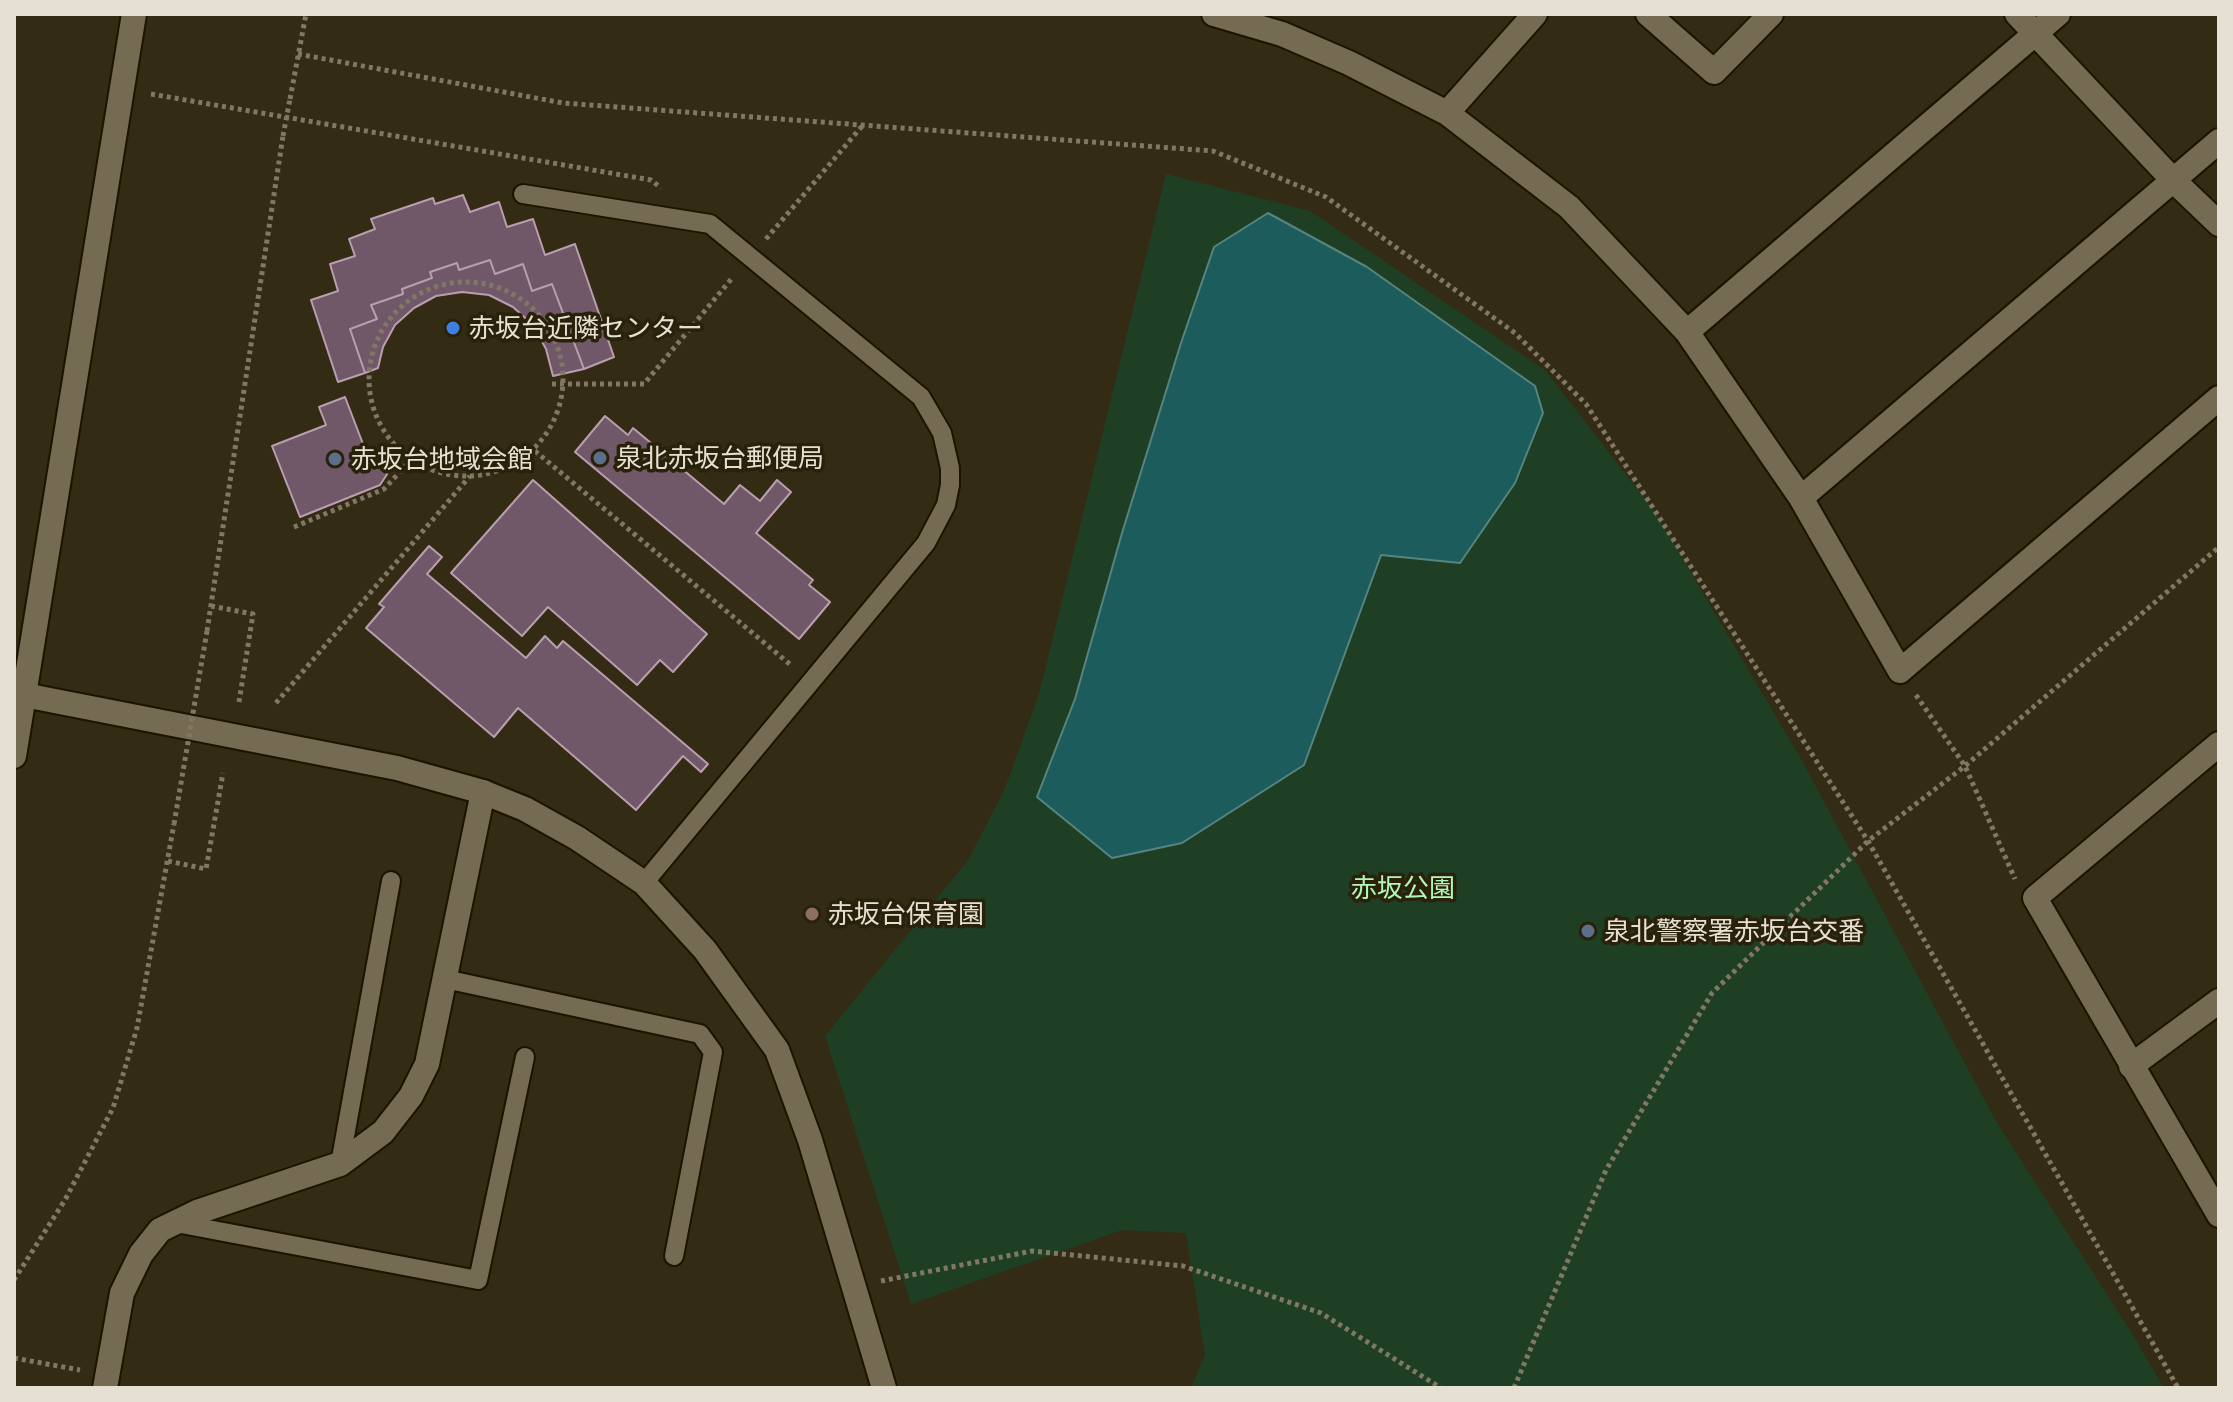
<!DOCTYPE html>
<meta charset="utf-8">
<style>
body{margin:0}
#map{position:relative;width:2233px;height:1402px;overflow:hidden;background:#342b14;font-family:"Exo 2",sans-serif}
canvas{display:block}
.frame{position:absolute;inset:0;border:16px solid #e5e0d2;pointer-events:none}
</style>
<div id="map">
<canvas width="2233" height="1402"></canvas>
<div class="frame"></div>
</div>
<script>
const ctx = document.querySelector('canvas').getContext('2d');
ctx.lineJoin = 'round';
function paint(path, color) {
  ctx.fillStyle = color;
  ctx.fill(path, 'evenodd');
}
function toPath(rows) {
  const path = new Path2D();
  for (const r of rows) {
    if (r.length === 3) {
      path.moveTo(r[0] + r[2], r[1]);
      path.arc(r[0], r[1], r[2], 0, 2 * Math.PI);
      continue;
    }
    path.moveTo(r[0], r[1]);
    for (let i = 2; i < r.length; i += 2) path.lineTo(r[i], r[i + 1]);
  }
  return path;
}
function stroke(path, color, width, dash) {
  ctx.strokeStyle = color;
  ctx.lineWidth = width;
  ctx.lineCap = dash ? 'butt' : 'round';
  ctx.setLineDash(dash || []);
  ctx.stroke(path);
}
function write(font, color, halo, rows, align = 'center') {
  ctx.font = font + ' "Exo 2","Noto Sans JP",sans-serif';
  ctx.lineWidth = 7;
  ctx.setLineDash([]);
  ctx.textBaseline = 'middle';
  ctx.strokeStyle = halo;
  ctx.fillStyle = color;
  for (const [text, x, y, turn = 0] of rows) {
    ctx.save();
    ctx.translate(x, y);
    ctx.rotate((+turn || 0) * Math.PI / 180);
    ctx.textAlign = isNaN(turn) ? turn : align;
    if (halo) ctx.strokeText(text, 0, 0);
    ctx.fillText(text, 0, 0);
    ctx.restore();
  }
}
paint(toPath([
 [1166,174,1310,211,1545,370,1655,512,1800,757,1997,1123,2133,1335,2164,1388,1191,1388,1205,1355,1186,1233,1122,1230,911,1304,825,1036,968,860,1004,791,1039,694]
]), '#1f3f25');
const water = toPath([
 [1268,213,1367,267,1535,386,1543,413,1515,483,1460,563,1381,555,1304,765,1182,843,1112,858,1037,797,1075,699,1122,533,1181,343,1214,247,1268,213]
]);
paint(water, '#1c5c5c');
stroke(water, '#58847f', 2);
const building = toPath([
 [463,195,470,212,499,202,507,227,533,219,545,255,575,244,614,357,584,369,552,284,532,291,523,264,495,274,490,260,459,270,457,263,430,272,432,278,402,289,403,294,371,305,377,319,350,329,365,373,338,382,311,300,338,291,330,264,355,256,349,239,375,229,371,219,433,198,435,204,463,195],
 [490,260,495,274,523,264,532,291,552,284,584,369,553,376,546,349,533,325,513,307,489,295,462,292,436,296,414,308,395,325,383,347,378,368,365,373,350,329,377,319,371,305,403,294,402,289,432,278,430,272,457,263,459,270,490,260],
 [345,397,368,457,384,450,395,462,380,485,300,517,272,446,326,425,319,407,345,397],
 [605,416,628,435,633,428,724,504,740,485,760,501,777,480,791,492,756,533,813,580,809,585,830,602,799,639,575,452,605,416],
 [533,480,707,634,673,672,660,660,637,685,548,607,522,636,451,573,533,480],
 [429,546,442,557,427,574,526,658,545,636,557,648,563,641,708,764,701,772,683,756,636,810,518,708,494,737,366,628,384,607,379,604,429,546]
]);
paint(building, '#705868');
stroke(building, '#b99eb0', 2);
const lane = toPath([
 [523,194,710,224,921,397,942,433,950,468,950,485,946,505,926,543,644,883],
 [445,979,700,1034,713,1052,674,1256],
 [340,1164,391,881],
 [176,1223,478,1280,525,1057]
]);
const street = toPath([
 [1214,14,1282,34,1349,63,1447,113,1569,207,1687,332,1801,498,1900,671,2219,398],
 [1648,14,1714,72,1771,14],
 [2017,14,2173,180,2219,224],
 [1447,113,1535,14],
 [1687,332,2058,14],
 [1801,498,2219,141],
 [2219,744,2035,898,2219,1215],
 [14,756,24,695],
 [2131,1066,2219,1001],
 [105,1388,122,1293,141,1254,160,1230,197,1212,340,1164,383,1132,411,1096,427,1064,483,792]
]);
const secondary = toPath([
 [14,693,397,768,483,792,525,809,577,838,644,883,705,950,777,1050,810,1140,884,1388],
 [24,695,134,14]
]);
stroke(lane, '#1c1300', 22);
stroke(street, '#1c1300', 28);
stroke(secondary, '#1c1300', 28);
stroke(toPath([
 [298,54,563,103,1213,151,1326,197,1515,333,1586,404,1868,841,2178,1388],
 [151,94,651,180,661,188],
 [290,99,306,14],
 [766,239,863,125],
 [466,379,97],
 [552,384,644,384,733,277],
 [535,451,792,666],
 [294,527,384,489,410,461],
 [211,606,253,614,239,702],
 [207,631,283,136],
 [1916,695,1965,766,2015,879],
 [276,703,470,476],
 [168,861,206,869,223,773],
 [14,1280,65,1200,113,1108,137,1028,174,824],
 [881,1281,1032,1251,1183,1266,1321,1313,1441,1388],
 [14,1358,80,1370],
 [1514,1388,1606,1170,1712,993,1868,841,1965,766,2219,547]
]), '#807865', 5, [4, 4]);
stroke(lane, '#756b52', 18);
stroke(street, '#756b52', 24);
stroke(secondary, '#756b52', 24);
stroke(toPath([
 [283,136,290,99],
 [174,824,207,631]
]), '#807865', 5, [4, 4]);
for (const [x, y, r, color] of [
 [453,328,8,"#3f7fe0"],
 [600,458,8,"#5c6f8a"],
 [335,459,8,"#5c6f8a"],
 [812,914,8,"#8d6e63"],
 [1588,931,8,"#5c6f8a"]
]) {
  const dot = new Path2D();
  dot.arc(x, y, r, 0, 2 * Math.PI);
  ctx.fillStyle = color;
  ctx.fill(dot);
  stroke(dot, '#2a210a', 3);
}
write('26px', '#e5e0d2', '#2a210a', [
 ["赤坂台近隣センター",469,328],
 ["泉北赤坂台郵便局",616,458],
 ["赤坂台地域会館",351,459],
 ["赤坂台保育園",828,914],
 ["泉北警察署赤坂台交番",1604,931]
], 'left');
write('26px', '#aff7ba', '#2a210a', [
 ["赤坂公園",1403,888]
]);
</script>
